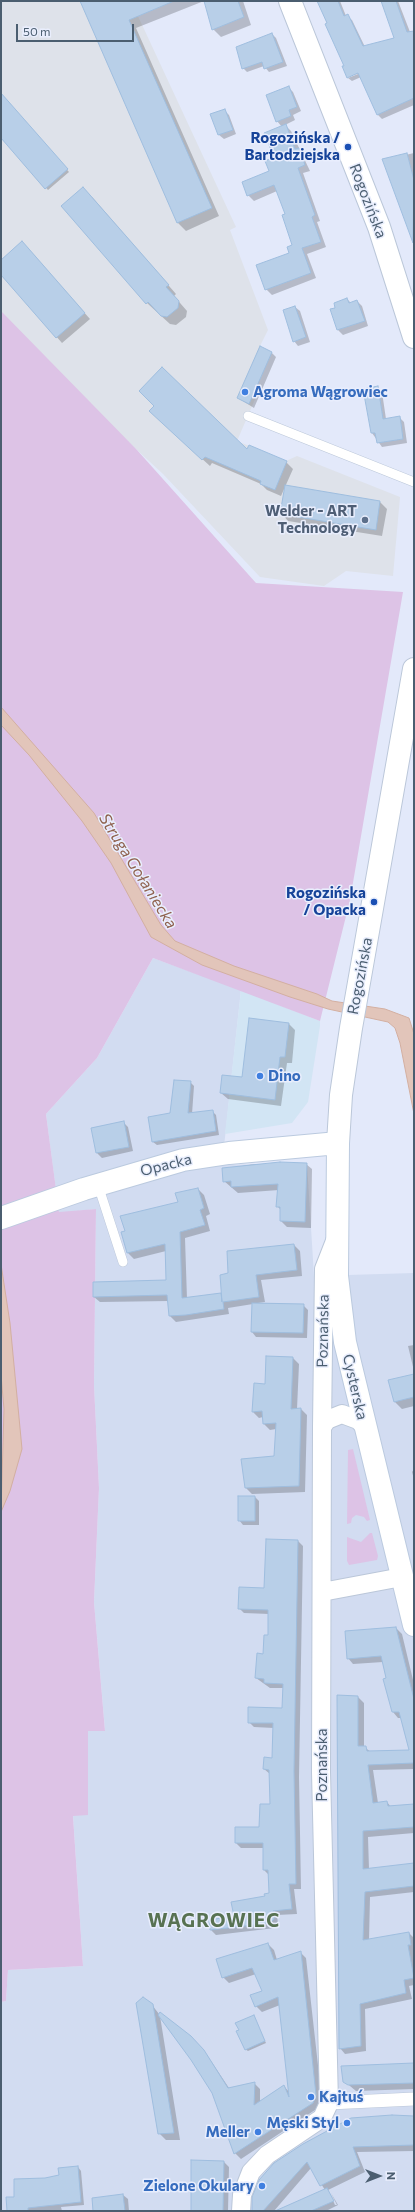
<!DOCTYPE html>
<meta charset="utf-8">
<style>
body{margin:0}
#map{position:relative;width:415px;height:2212px;overflow:hidden;background:#e3e9fa;font-family:Commissioner,sans-serif}
canvas{display:block}
.frame{position:absolute;inset:0;border:2px solid #4b5e70;pointer-events:none}
.north{position:absolute;left:359px;top:2156px;width:40px;height:40px;-webkit-text-stroke:3px #e9eefd;paint-order:stroke;rotate:90deg;font-size:11px;font-weight:700;line-height:16px;text-align:center;color:#4b5e70}
.north::after{content:'';display:block;margin:auto;width:14px;height:18px;background:#4b5e70;clip-path:polygon(50% 0,100% 100%,50% 72%,0 100%)}
.scale{position:absolute;left:16px;top:24px;width:118px;height:18px;box-sizing:border-box;border:2px solid #4b5e70;border-top:0;padding-left:5px;font-size:12px;line-height:14px;white-space:nowrap;color:#4b5e70;-webkit-text-stroke:3px #e9eefd;paint-order:stroke}
</style>
<div id="map">
<canvas width="415" height="2212"></canvas>
<div class="frame"></div>
<div class="north">N</div>
<div class="scale">50 m</div>
</div>
<script>
const ctx = document.querySelector('canvas').getContext('2d');
ctx.lineJoin = 'round';
function paint(path, color) {
  ctx.fillStyle = color;
  ctx.fill(path, 'evenodd');
}
function toPath(rows) {
  const path = new Path2D();
  for (const r of rows) {
    path.moveTo(r[0], r[1]);
    for (let i = 2; i < r.length; i += 2) path.lineTo(r[i], r[i + 1]);
  }
  return path;
}
function stroke(path, color, width, dash) {
  ctx.strokeStyle = color;
  ctx.lineWidth = width;
  ctx.lineCap = dash ? 'butt' : 'round';
  ctx.setLineDash(dash || []);
  ctx.stroke(path);
}
function write(font, color, halo, rows, align = 'center') {
  ctx.font = font + ' Commissioner,sans-serif';
  ctx.lineWidth = 3;
  ctx.setLineDash([]);
  ctx.textBaseline = 'middle';
  ctx.strokeStyle = halo;
  ctx.fillStyle = color;
  for (const [text, x, y, turn = 0] of rows) {
    ctx.save();
    ctx.translate(x, y);
    ctx.rotate((+turn || 0) * Math.PI / 180);
    ctx.textAlign = isNaN(turn) ? turn : align;
    if (halo) ctx.strokeText(text, 0, 0);
    ctx.fillText(text, 0, 0);
    ctx.restore();
  }
}
paint(toPath([
 [153,958,241,990,222,1165,307,1163,314,1276,414,1273,414,2211,1,2211,1,2002,6,2001,8,1970,83,1966,73,1815,88,1815,88,1731,105,1730,94,1602,99,1488,94,1385,96,1209,59,1213,46,1114,97,1058]
]), '#d2dcf1');
paint(toPath([
 [241,990,320,1021,320,1026,308,1102,292,1123,225,1134]
]), '#d2e5f4');
paint(toPath([
 [1,1,131,1,236,227,230,230,268,330,260,346,272,352,256,388,259,390,237,441,286,461,297,456,400,497,393,576,346,571,324,586,260,577,163,474,19,341,1,322]
]), '#dee2ea');
paint(toPath([
 [1,311,137,450,256,583,403,592,350,900,320,1021,153,958,97,1058,46,1114,59,1212,96,1209,94,1385,99,1488,94,1602,105,1731,88,1731,88,1815,73,1816,83,1966,8,1970,6,2001,1,2002],
 [353,1449,370,1520,367,1521,364,1517,356,1515,352,1518,351,1523,347,1524,348,1450],
 [370,1533,372,1533,378,1556,377,1560,349,1565,347,1561,347,1537,361,1542]
]), '#ddc3e6');
const water = toPath([
 [1,707,94,813,161,925,175,941,234,966,317,994,332,1001,385,1009,409,1018,414,1034,414,1114,400,1043,395,1028,388,1022,328,1009,290,997,202,965,151,937,111,863,82,821,29,755,1,725,1,707],
 [1,1264,10,1323,22,1449,10,1491,1,1512,4,1409,1,1375,1,1264]
]);
paint(water, '#e2c5ba');
stroke(water, '#d3afa1', 1);
paint(toPath([
 [81,1,204,1,136,28,219,216,186,231,178,223],
 [205,1,243,1,251,25,221,37,213,29],
 [318,1,340,1,346,16,352,20,365,47,395,39,382,1,398,1,410,32,414,32,414,105,382,119,378,115,361,77,352,81,348,78,363,72,347,77,345,66],
 [272,34,276,38,287,66,269,72,264,66,247,72,243,68],
 [289,88,293,92,301,111,293,115,295,120,285,125,291,131,310,171,303,173,320,221,317,222,326,247,307,254,316,278,272,295,266,289,290,254,293,246,286,215,277,191,254,201,248,195,270,172,276,158,282,127,277,121],
 [1,94,69,172,48,190,1,136],
 [224,110,229,115,236,134,224,139,219,135,211,114],
 [414,153,414,244,384,160],
 [92,197,176,294,174,296,187,311,186,317,176,325,170,324,147,303,63,206],
 [27,248,90,319,62,343,1,273,1,263],
 [347,299,351,303,357,301,362,306,368,326,343,335,338,330,332,310],
 [295,307,300,311,310,342,298,346,294,341],
 [271,352,276,357,254,408,238,398],
 [378,387,382,392,386,419,399,417,404,422,407,443,382,447,372,433],
 [155,406,248,451,286,462,293,469,281,496,267,490,261,484,212,463,210,466,157,418],
 [286,486,380,502,387,509,382,536,288,521,282,514],
 [250,1019,289,1024,295,1030,292,1063,287,1063,281,1106,228,1099,221,1093,243,1078],
 [190,1082,194,1086,192,1114,212,1111,216,1115,219,1135,157,1145,153,1142],
 [123,1122,128,1127,133,1151,102,1158,97,1153,92,1128],
 [255,1164,306,1164,312,1169,311,1228,287,1227,281,1221,281,1210,277,1206,279,1190,238,1193,224,1181,223,1169],
 [198,1189,204,1195,210,1214,206,1216,210,1231,185,1238,187,1299,221,1294,223,1296,229,1274,294,1245,300,1251,302,1276,261,1280,265,1302,258,1303,303,1305,308,1310,307,1338,256,1337,252,1332,253,1304,228,1308,229,1314,176,1322,170,1316,169,1301,100,1302,94,1297,167,1281,166,1251,134,1259,128,1253,122,1233,179,1203,176,1194],
 [414,1345,414,1371,408,1346],
 [293,1358,299,1364,297,1409,301,1409,307,1415,305,1492,252,1494,246,1488,275,1457,276,1429,270,1430,264,1424,263,1417,259,1418,253,1412,266,1385],
 [414,1375,414,1406,402,1409,395,1402],
 [414,1469,414,1479,412,1472],
 [255,1497,259,1501,259,1525,243,1525,239,1520],
 [298,1541,303,1546,299,1777,301,1889,294,1889,297,1914,277,1915,278,1924,275,1928,216,1935,211,1930,270,1894,269,1875,264,1870,264,1848,241,1848,236,1843,260,1828,271,1805,270,1774,264,1769,273,1759,274,1728,254,1727,249,1722,283,1709,284,1688,270,1688,256,1678,269,1636,269,1614,244,1613,239,1608,265,1589],
 [396,1628,402,1634,414,1684,414,1769,373,1770,378,1803,387,1802,391,1807,414,1805,414,1833,368,1837,369,1869,414,1864,414,1892,370,1897,369,1940,409,1933,414,1938,414,1985,409,1986,412,1999,365,2009,366,2051,345,2054,340,2048,338,1696,358,1697,364,1703,364,1747,371,1752,410,1751,401,1718,398,1718,393,1712,383,1662,353,1664,348,1658],
 [268,1944,274,1950,277,1960,300,1952,306,1958,322,2101,318,2108,241,2159,235,2153,213,2093,192,2059,160,2016,180,2140,166,2140,159,2133,152,2005,159,2014,197,2044,209,2058,229,2088,254,2083,260,2089,260,2103,284,2086,289,2092,280,2005,262,2012,256,2006,263,1991,256,1974,229,1983,223,1977],
 [253,2016,266,2043,248,2051,245,2049],
 [414,2064,414,2089,356,2091,344,2081],
 [414,2116,414,2151,357,2152,365,2172,328,2190,335,2205,337,2205,331,2193,338,2205,326,2211,280,2211,325,2190,311,2168,274,2211,252,2211,253,2198,260,2181],
 [192,2161,224,2162,229,2167,228,2211,192,2211],
 [78,2167,81,2171,84,2205,61,2207,62,2211,8,2211,15,2197,45,2179,60,2176],
 [123,2195,128,2199,129,2211,94,2211,93,2199]
]), '#0003');
const building = toPath([
 [80,1,174,1,129,20,212,208,177,223,80,1],
 [204,1,238,1,244,17,212,30,204,1],
 [317,1,338,1,344,16,348,14,363,46,394,38,381,1,396,1,407,32,414,31,414,98,377,115,358,73,347,78,342,66,344,66,325,24,327,23,317,1],
 [272,33,283,62,264,69,262,62,242,69,236,47,272,33],
 [289,86,297,107,289,110,291,116,276,122,266,95,289,86],
 [1,93,68,169,45,189,1,138,1,93],
 [225,109,233,130,218,135,210,114,225,109],
 [286,124,295,149,299,148,305,165,298,168,315,215,312,217,321,242,302,248,311,273,265,290,256,265,289,253,287,247,292,245,282,215,285,214,274,185,247,196,242,182,269,171,265,161,274,157,264,133,286,124],
 [407,153,414,180,413,243,382,159,407,153],
 [83,187,169,285,166,287,179,301,178,308,167,317,161,316,148,302,146,304,61,206,83,187],
 [22,241,85,313,56,338,1,275,1,260,22,241],
 [347,298,349,303,357,300,365,321,337,330,330,309,335,308,334,303,347,298],
 [295,306,306,337,293,342,283,310,295,306],
 [260,346,272,352,249,404,237,398,260,346],
 [162,367,247,449,249,445,287,461,275,490,260,484,261,481,205,457,202,460,149,411,154,406,139,391,162,367],
 [378,386,383,419,400,416,403,439,377,443,375,433,371,433,363,389,378,386],
 [285,485,380,501,376,530,280,514,285,485],
 [249,1018,289,1023,285,1057,280,1057,275,1100,220,1093,222,1075,242,1077,249,1018],
 [174,1080,191,1081,188,1113,213,1110,216,1131,152,1142,148,1117,170,1113,174,1080],
 [124,1121,129,1147,96,1153,91,1128,124,1121],
 [280,1162,307,1163,305,1222,280,1221,280,1207,276,1207,278,1184,231,1187,231,1181,223,1182,222,1168,280,1162],
 [198,1188,204,1208,200,1210,205,1225,180,1232,182,1298,221,1293,222,1302,220,1275,228,1273,227,1251,294,1244,297,1270,256,1275,259,1297,223,1302,224,1309,186,1315,169,1316,167,1295,93,1297,93,1282,166,1280,165,1244,127,1253,121,1232,125,1231,120,1216,178,1202,175,1193,198,1188],
 [252,1303,304,1304,303,1333,251,1332,252,1303],
 [266,1356,293,1357,291,1409,301,1408,299,1486,245,1488,241,1459,274,1456,276,1423,263,1424,262,1411,252,1412,254,1383,265,1384,266,1356],
 [414,1374,414,1397,394,1402,388,1380,414,1374],
 [238,1496,255,1496,255,1521,238,1521,238,1496],
 [266,1539,298,1540,294,1771,296,1884,289,1884,292,1909,273,1911,274,1919,270,1923,210,1930,209,1920,234,1916,231,1902,265,1896,264,1894,269,1893,268,1870,263,1870,263,1843,235,1843,235,1827,259,1827,260,1804,270,1804,269,1770,263,1769,264,1757,272,1758,273,1723,248,1723,248,1707,282,1708,283,1684,264,1683,264,1679,255,1678,257,1653,263,1654,264,1635,268,1635,268,1610,238,1609,239,1587,264,1588,266,1539],
 [396,1627,414,1699,414,1763,368,1765,373,1803,387,1801,388,1806,414,1804,414,1827,363,1831,363,1869,414,1863,414,1886,365,1892,363,1940,409,1932,411,1945,408,1945,414,1978,404,1980,406,1993,360,2004,361,2046,339,2049,337,1695,358,1696,358,1746,366,1746,367,1751,409,1750,399,1712,392,1712,383,1679,386,1678,381,1656,347,1659,345,1631,396,1627],
 [268,1943,274,1960,301,1951,316,2095,313,2103,234,2154,212,2093,191,2060,158,2015,160,2012,191,2036,204,2050,228,2088,255,2082,254,2105,284,2085,289,2097,278,1997,255,2007,250,1995,262,1991,252,1968,222,1978,216,1959,268,1943],
 [143,1997,153,2004,174,2133,158,2134,136,2003,143,1997],
 [254,2015,265,2041,245,2050,236,2031,239,2030,235,2023,254,2015],
 [414,2063,414,2083,348,2085,343,2082,341,2066,414,2063],
 [392,2115,414,2116,414,2145,353,2147,360,2166,320,2186,307,2162,263,2211,252,2211,252,2197,259,2180,274,2163,303,2144,351,2118,392,2115],
 [191,2160,224,2161,223,2211,191,2211,191,2160],
 [78,2166,81,2202,28,2208,28,2211,7,2211,6,2197,14,2197,14,2179,45,2178,59,2175,58,2168,78,2166],
 [327,2188,334,2201,311,2211,275,2211,327,2188],
 [123,2194,125,2211,93,2211,92,2198,123,2194]
]);
paint(building, '#b8cfe8');
stroke(building, '#9fbedf', 1);
const service = toPath([
 [248,416,414,482],
 [98,1185,123,1262]
]);
const pedestrian = toPath([
 [329,2103,414,2099]
]);
const minor = toPath([
 [322,1427,327,1420,342,1414,358,1420,365,1427],
 [322,1592,402,1577],
 [241,2211,242,2195,251,2172,267,2155,322,2118,329,2103,321,1772,322,1427,324,1269,335,1241]
]);
const tertiary = toPath([
 [290,1,379,227,414,337],
 [338,1143,341,1095,351,1028,414,669]
]);
const secondary = toPath([
 [1,1218,84,1189,183,1160,229,1153,338,1143,337,1276,345,1342,414,1625]
]);
stroke(service, '#bbc7d9', 10);
stroke(pedestrian, '#bbc7d9', 14);
stroke(minor, '#bbc7d9', 20);
stroke(tertiary, '#bbc7d9', 24);
stroke(secondary, '#bbcadf', 24);
stroke(service, '#fff', 9);
stroke(pedestrian, '#fff', 13);
stroke(minor, '#fff', 18);
stroke(tertiary, '#fff', 22);
stroke(secondary, '#fff', 22);
for (const [x, y, r, color] of [
 [348,147,4,"#1a4fb4"],
 [245,392,4,"#3f7fe0"],
 [365,520,4,"#5c6f8a"],
 [374,902,4,"#1a4fb4"],
 [260,1076,4,"#3f7fe0"],
 [311,2097,4,"#3f7fe0"],
 [347,2123,4,"#3f7fe0"],
 [258,2132,4,"#3f7fe0"],
 [262,2186,4,"#3f7fe0"]
]) {
  const dot = new Path2D();
  dot.arc(x, y, r, 0, 2 * Math.PI);
  ctx.fillStyle = color;
  ctx.fill(dot);
  stroke(dot, '#e9eefd', 1.5);
}
write('bold 15px', '#164399', '#e9eefd', [
 ["Rogozińska /",340,138],
 ["Bartodziejska",340,155],
 ["Rogozińska",366,893],
 ["/ Opacka",366,910]
], 'right');
write('15px', '#4b5e70', '#e9eefd', [
 ["Rogozińska",368,201,69],
 ["Rogozińska",360,976,-79],
 ["Opacka",166,1165,-14],
 ["Poznańska",323,1331,-89],
 ["Cysterska",355,1387,77],
 ["Poznańska",322,1765,-90]
]);
write('bold 15px', '#366cbe', '#e9eefd', [
 ["Agroma Wągrowiec",253,392],
 ["Dino",268,1076],
 ["Kajtuś",319,2097],
 ["Męski Styl",339,2123,"right"],
 ["Meller",250,2132,"right"],
 ["Zielone Okulary",254,2186,"right"]
], 'left');
write('bold 15px', '#4e5e75', '#e9eefd', [
 ["Welder - ART",357,511],
 ["Technology",357,528]
], 'right');
write('italic 16px', '#8f614e', '#e9eefd', [
 ["Struga Gołaniecka",138,871,58]
]);
ctx.letterSpacing = '1px';
write('bold 19px', '#587252', '#e9eefd', [
 ["WĄGROWIEC",214,1921]
]);
ctx.letterSpacing = '0px';
</script>
